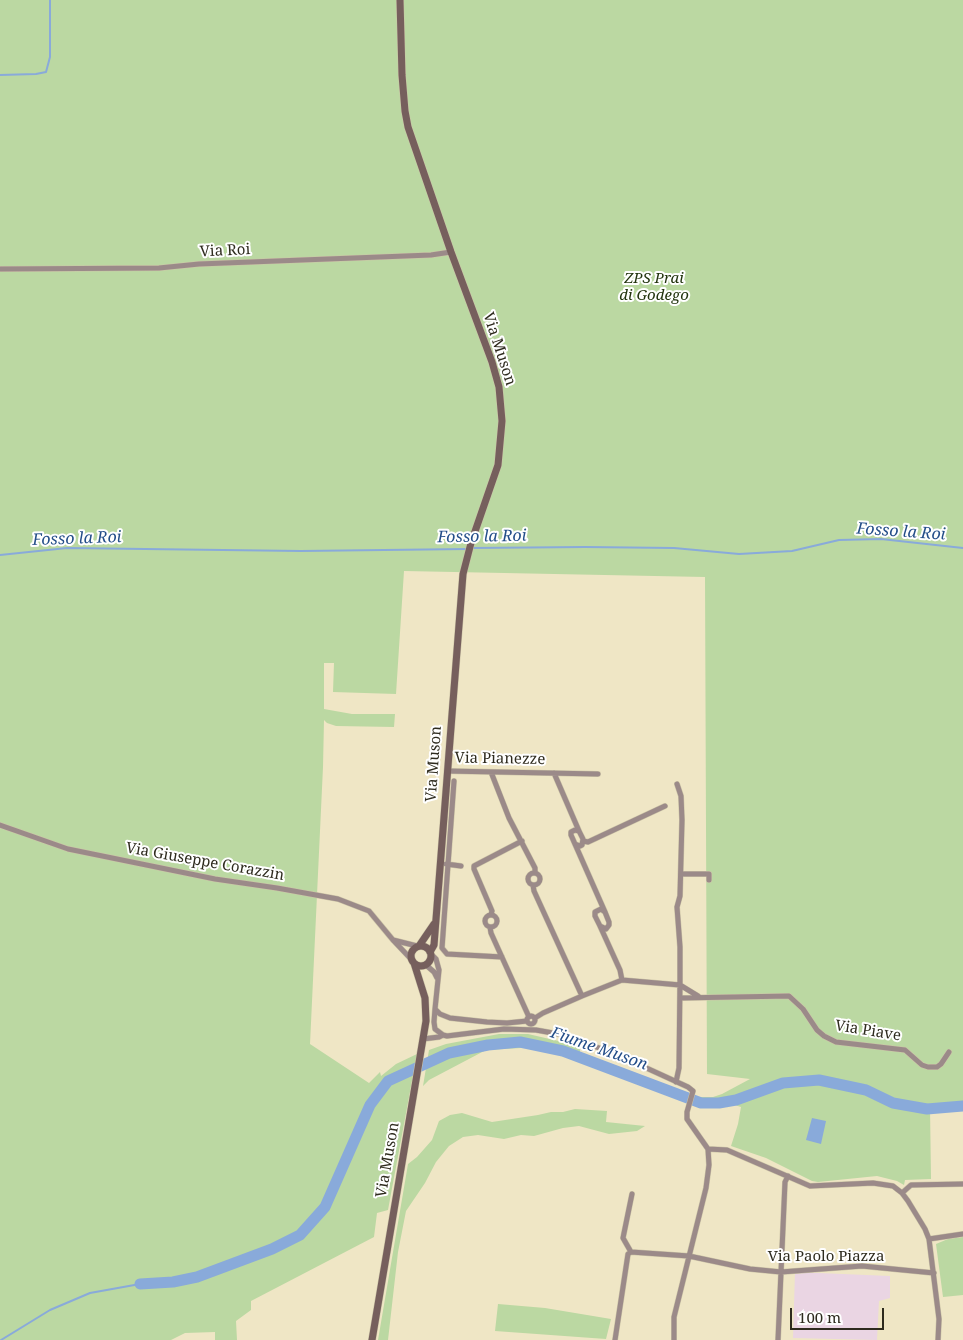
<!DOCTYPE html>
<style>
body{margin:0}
#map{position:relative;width:963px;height:1340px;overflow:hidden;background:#efe6c5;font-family:"Noto Serif",serif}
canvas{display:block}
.scale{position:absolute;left:790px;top:1308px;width:94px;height:22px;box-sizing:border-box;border:2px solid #2e2b1e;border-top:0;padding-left:6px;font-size:15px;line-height:18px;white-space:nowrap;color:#2e2b1e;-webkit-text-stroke:4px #fff;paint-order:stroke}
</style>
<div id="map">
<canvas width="963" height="1340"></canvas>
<div class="scale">100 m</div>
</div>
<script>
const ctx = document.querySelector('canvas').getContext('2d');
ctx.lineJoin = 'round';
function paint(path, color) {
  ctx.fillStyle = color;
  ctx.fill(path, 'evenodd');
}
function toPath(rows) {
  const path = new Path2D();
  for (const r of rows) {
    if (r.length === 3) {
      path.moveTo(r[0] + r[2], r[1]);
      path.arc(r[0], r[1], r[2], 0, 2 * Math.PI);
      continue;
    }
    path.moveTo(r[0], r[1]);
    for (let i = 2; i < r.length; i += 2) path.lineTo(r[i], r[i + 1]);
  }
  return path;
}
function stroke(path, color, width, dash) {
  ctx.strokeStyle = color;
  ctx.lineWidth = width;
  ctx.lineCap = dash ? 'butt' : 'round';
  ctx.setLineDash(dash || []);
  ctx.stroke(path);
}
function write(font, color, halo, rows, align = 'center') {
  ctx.font = font + ' "Noto Serif",serif';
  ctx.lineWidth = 4;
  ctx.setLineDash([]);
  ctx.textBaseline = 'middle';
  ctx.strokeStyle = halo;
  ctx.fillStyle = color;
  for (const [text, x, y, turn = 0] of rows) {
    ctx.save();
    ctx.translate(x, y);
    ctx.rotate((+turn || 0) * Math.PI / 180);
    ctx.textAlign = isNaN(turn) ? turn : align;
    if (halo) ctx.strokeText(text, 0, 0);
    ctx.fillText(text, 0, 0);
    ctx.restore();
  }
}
paint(toPath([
 [795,1272,890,1276,890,1298,879,1301,877,1340,793,1338]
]), '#ead5e3');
paint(toPath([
 [0,0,963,0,963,1104,930,1107,931,1179,905,1180,904,1185,897,1181,877,1176,818,1182,812,1181,766,1158,731,1146,738,1124,741,1107,725,1102,705,1107,696,1105,700,1097,713,1097,722,1094,750,1079,707,1074,705,577,404,571,396,694,333,692,334,663,324,663,324,709,352,714,395,714,394,727,336,726,327,723,324,720,323,767,310,1044,369,1083,380,1072,381,1076,396,1064,417,1054,388,1210,377,1213,374,1237,251,1301,251,1310,236,1321,237,1340,215,1340,215,1332,185,1333,171,1340,0,1340],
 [499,1034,528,1034,580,1046,580,1058,556,1046,486,1050,429,1080,423,1086,429,1050,446,1044],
 [575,1109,607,1111,606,1122,645,1126,637,1131,609,1134,579,1126,563,1128,534,1136,521,1135,504,1139,478,1135,463,1137,449,1146,436,1162,425,1183,406,1211,398,1252,388,1340,378,1340,408,1164,417,1157,432,1140,439,1121,450,1115,462,1113,492,1122,538,1115,551,1112,563,1112],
 [963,1237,963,1295,943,1297,936,1244,948,1239],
 [498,1304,545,1308,611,1319,606,1339,495,1331]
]), '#bbd8a2');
paint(toPath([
 [812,1118,826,1121,821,1144,806,1140]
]), '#89aada');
stroke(toPath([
 [0,75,36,74,46,72,50,57,50,0],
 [472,548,585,547,674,548,739,554,792,551,839,540,881,539,963,548],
 [0,555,67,548,301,551,467,549],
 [1,1340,50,1310,90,1293,140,1284]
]), '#89aada', 2);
stroke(toPath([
 [140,1284,173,1282,197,1277,272,1249,300,1235,325,1207,370,1105,388,1081,449,1053,488,1045,520,1042,563,1051,701,1103,719,1103,736,1100,783,1083,819,1080,866,1090,893,1103,927,1109,963,1106]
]), '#89aada', 11);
const minor = toPath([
 [0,269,159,268,199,264,431,255,451,252],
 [447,771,598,774],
 [491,772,509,818,535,868,535,873],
 [554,773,579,831],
 [454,781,442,948,447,954,502,957],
 [0,825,68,849,215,879,277,888,338,899,369,911,393,940],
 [583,841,588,842,665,806],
 [575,844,580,846,582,845,583,839,579,831,575,830,571,832,571,835,605,912],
 [446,864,461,866],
 [534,879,6],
 [681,874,709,874,709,880],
 [533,885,534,891,582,996],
 [601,909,605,912,609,922,609,925,606,929,600,926,595,916,595,912,601,909],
 [491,914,492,911,474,869,474,866,522,841],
 [491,921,6],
 [600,926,620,970,622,980],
 [490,927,491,933,529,1017],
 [431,954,436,959,439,970,435,1009,440,1014,450,1018,487,1022,507,1023,527,1021],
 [411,959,393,940,417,946],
 [426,965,434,972,437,978],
 [680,998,789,996,803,1009,817,1030,824,1036,836,1042,905,1050,922,1065,928,1067,937,1067,941,1064,949,1052],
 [435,1009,434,1022,435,1029,443,1035,447,1036,504,1029,536,1030,564,1035,618,1055,688,1087,693,1091,687,1112,687,1119,708,1149,709,1165,706,1188,674,1317,674,1340],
 [531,1020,4],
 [535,1018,543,1013,582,996,622,980,680,985,698,996],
 [423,1039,439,1037,443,1035],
 [676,1082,679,1068,680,981,680,947,677,907,680,896,682,820,681,796,677,784],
 [708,1149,727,1150,810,1186,873,1183,893,1186,902,1193,908,1201,925,1229,929,1239,963,1234],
 [902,1193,911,1185,963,1184],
 [929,1239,939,1319,938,1340],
 [631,1252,623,1238,632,1194],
 [615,1340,628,1254,631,1252,689,1256,750,1269,781,1272,862,1266,934,1273],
 [778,1340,785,1182,788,1176]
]);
const secondary = toPath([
 [400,0,402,75,405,111,408,127,451,252,492,362,499,387,502,421,498,465,471,543,463,574,434,945,430,952],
 [421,956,10],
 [419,946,434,924],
 [372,1340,426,1021,425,998,414,963]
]);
stroke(minor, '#ccc4a7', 6);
stroke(secondary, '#ccc4a7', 8);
stroke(minor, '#9b8a89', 5);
stroke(secondary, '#765f5d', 7);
write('15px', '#2e2b1e', '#fff', [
 ["Via Roi",225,251,-3],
 ["Via Muson",499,349,72],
 ["Via Pianezze",500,759,1],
 ["Via Muson",434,764,-86],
 ["Via Giuseppe Corazzin",205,862,10],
 ["Via Piave",868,1031,9],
 ["Via Muson",388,1160,-80],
 ["Via Paolo Piazza",826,1257]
]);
write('italic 15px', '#22340e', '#fff', [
 ["ZPS Prai",654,279],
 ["di Godego",654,296]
]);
write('italic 16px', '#244e89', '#fff', [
 ["Fosso la Roi",901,532,4],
 ["Fosso la Roi",482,537,-1],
 ["Fosso la Roi",77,539,-2],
 ["Fiume Muson",599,1049,19]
]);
</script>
